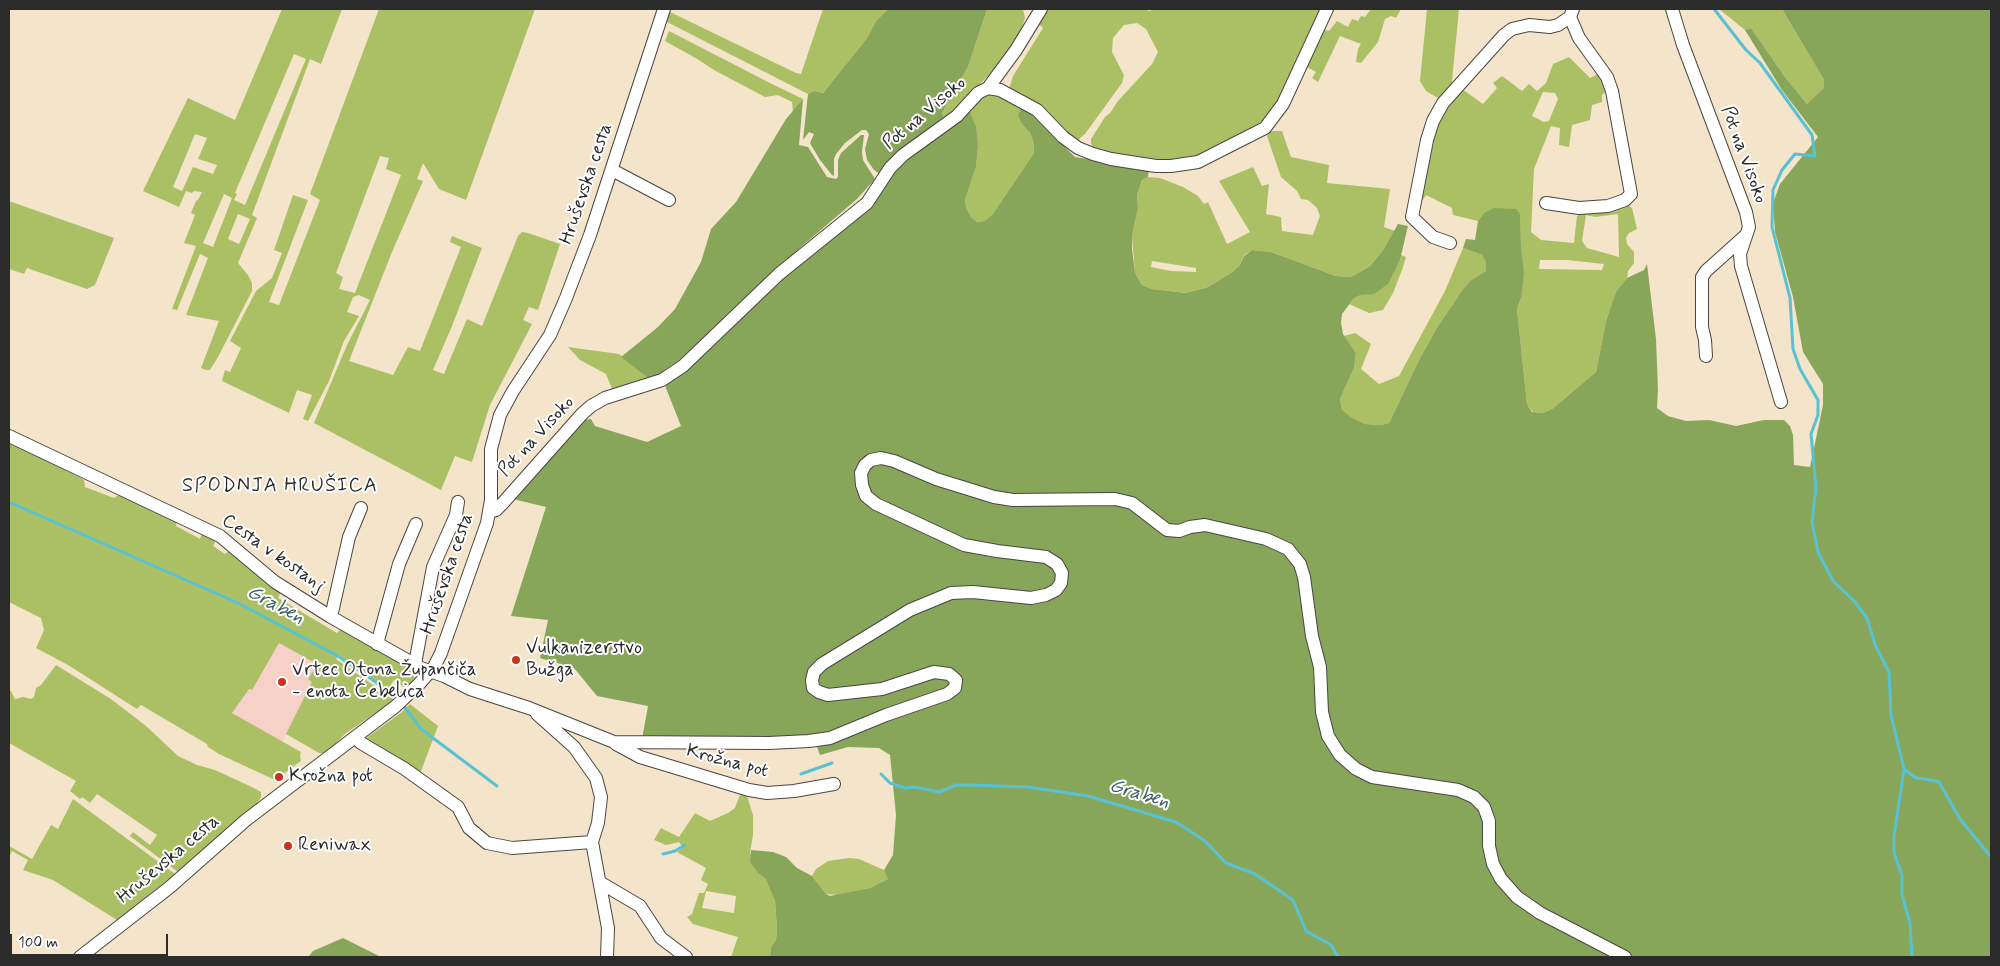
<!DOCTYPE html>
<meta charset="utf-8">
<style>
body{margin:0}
#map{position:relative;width:2000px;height:966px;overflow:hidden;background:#f4e4ca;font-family:Mynerve,sans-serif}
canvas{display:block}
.frame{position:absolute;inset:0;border:10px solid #2b2b2b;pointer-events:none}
.scale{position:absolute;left:10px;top:934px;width:158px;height:22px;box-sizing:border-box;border:2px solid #2b2b2b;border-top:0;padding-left:6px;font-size:15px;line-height:18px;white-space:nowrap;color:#2b2b2b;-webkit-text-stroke:4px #fff;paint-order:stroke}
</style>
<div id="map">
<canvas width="2000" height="966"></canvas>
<div class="frame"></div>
<div class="scale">100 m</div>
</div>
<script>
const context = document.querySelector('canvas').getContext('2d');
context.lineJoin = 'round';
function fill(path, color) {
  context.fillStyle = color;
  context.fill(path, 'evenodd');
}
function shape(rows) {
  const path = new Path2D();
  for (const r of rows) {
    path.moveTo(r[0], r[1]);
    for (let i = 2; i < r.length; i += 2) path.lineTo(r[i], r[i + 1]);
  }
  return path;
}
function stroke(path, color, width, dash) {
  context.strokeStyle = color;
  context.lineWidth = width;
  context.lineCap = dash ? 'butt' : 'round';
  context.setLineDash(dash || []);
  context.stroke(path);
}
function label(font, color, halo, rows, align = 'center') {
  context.font = font + ' Mynerve,sans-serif';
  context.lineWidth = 4;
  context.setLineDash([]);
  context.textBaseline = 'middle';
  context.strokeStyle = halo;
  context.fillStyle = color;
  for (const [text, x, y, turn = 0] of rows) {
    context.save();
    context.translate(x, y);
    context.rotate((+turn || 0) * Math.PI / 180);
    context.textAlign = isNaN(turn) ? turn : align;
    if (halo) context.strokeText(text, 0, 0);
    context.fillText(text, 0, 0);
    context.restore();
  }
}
fill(shape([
 [279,628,332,657,282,742,231,712]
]), '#f7d1c8');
fill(shape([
 [282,9,342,9,321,64,310,59,252,215,257,218,238,263,248,275,252,283,252,291,218,357,210,370,206,370,201,368,219,321,186,315,208,258,200,254,177,310,172,309,196,246,184,243,195,215,191,213,196,201,198,200,202,192,194,191,192,193,186,191,179,207,143,191,188,98,235,120],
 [294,54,306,59,245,205,234,200,237,194,235,193],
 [195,134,207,138,198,159,217,165,213,174,193,167,182,191,173,187],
 [224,194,232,198,213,247,203,243],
 [238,214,250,219,239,244,228,239],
 [379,9,535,9,466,200,439,189,423,163,417,179,423,181,392,252,349,361,393,375,408,347,420,351,461,247,450,242,452,236,482,248,452,326,433,370,444,374,467,319,482,326,518,236,522,232,528,233,560,244,538,310,529,307,523,320,532,324,490,405,472,462,455,456,441,490,314,423,347,345,370,300,359,295,353,297,347,312,359,316,344,341,329,381,308,421,303,419,312,395,297,390,289,413,222,381,225,370,230,372,241,348,230,341,256,291,272,278,282,253,274,250,293,195,308,200,269,302,279,305,320,200,310,194],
 [380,156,389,158,386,169,401,175,355,293,339,289,343,277,336,273],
 [823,9,888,9,876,21,867,38,823,93,814,91,808,94,667,22,670,12,796,73,801,74],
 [987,9,1023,9,1025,18,1020,34,1001,62,945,121,942,113,968,67],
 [1043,9,1146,9,1149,11,1155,9,1323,9,1283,94,1264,120,1203,157,1172,163,1096,151,1091,144,1091,139,1105,117,1110,113,1118,101,1152,64,1158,52,1146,29,1137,23,1124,25,1113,38,1112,52,1124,75,1122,83,1085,134,1078,140,1072,139,1009,89,1013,76,1043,28,1035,21],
 [1371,9,1401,9,1396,18,1391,16,1385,19,1378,42,1361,63,1356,62,1358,49,1361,44,1340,36,1318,82,1312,78,1316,72,1305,66,1322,29,1329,31,1337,21,1348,27,1352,19,1358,21,1361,16,1365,17],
 [1427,9,1459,9,1452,81,1456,86,1442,99,1436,97,1426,91,1420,81],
 [1719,9,1782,9,1824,80,1825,88,1807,104,1785,77,1751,28,1745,30],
 [669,31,772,84,803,99,793,112,792,102,778,95,765,97,714,70,699,60,665,41],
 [1569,57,1590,78,1600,73,1607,91,1602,95,1602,102,1592,105,1590,120,1572,125,1569,147,1559,145,1560,128,1551,126,1534,169,1531,232,1541,240,1574,243,1577,216,1581,213,1628,205,1632,208,1637,229,1629,233,1626,238,1627,244,1634,252,1634,263,1628,271,1627,278,1616,293,1606,321,1596,372,1552,409,1543,413,1533,412,1527,404,1517,309,1521,298,1520,214,1484,213,1478,221,1453,215,1452,208,1426,195,1423,200,1419,198,1437,118,1462,89,1483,104,1497,88,1493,83,1502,76,1522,91,1529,84,1537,91,1546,83,1553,64],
 [1543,92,1555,93,1558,99,1549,121,1544,122,1532,116],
 [1618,214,1619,257,1587,248,1582,241,1586,215,1595,217],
 [1540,260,1567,260,1604,264,1602,270,1539,269],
 [989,91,1023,106,1022,124,1030,133,1033,141,1034,153,992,215,984,221,977,222,971,217,966,207,965,200,976,167,978,147,969,110],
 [1271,131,1282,131,1291,157,1329,165,1327,183,1390,189,1384,227,1395,231,1384,249,1370,266,1351,277,1336,276,1271,252,1252,250,1244,255,1240,265,1231,273,1208,287,1186,293,1152,289,1142,285,1135,272,1132,237,1138,208,1137,195,1142,180,1148,177,1160,178,1183,187,1198,196,1204,204,1208,202,1227,244,1250,232,1219,181,1253,167,1262,186,1269,184,1266,214,1281,217,1282,231,1313,235,1320,216,1317,208,1308,200,1301,199,1297,191,1281,177,1267,136],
 [1152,261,1196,268,1196,272,1171,271,1151,267],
 [9,201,114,238,95,285,87,289,27,268,24,274,9,269],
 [1463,248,1482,255,1486,261,1487,271,1470,281,1463,289,1438,326,1420,358,1389,423,1380,425,1365,424,1351,417,1342,411,1340,399,1354,368,1356,353,1344,336,1355,333,1371,344,1361,369,1379,384,1399,376,1445,291],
 [1401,255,1406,257,1402,270,1393,293,1383,310,1369,313,1349,304,1354,298,1361,295,1374,293,1400,260],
 [568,347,619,354,651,380,613,391,606,374,580,360],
 [9,440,84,480,85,487,114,498,119,495,177,519,176,526,200,539,203,531,216,540,213,546,225,554,229,551,281,591,278,598,337,633,341,629,412,670,415,672,414,681,407,689,394,680,388,689,339,655,336,659,393,699,392,702,346,733,326,753,319,753,286,734,312,682,308,679,317,664,279,643,252,690,249,689,232,713,301,752,300,755,301,761,275,780,219,754,208,747,207,744,141,705,137,709,68,665,36,648,44,630,41,618,9,602],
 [56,665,111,699,146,726,178,756,197,765,215,770,254,788,261,792,261,797,257,804,178,872,130,836,133,832,150,845,157,835,97,794,90,803,82,797,80,799,70,791,76,781,9,743,9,691,11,691,15,699,23,697,31,699,34,697,36,688,41,685],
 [410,704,438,726,418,779,365,739,402,712],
 [741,792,746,794,748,799,753,815,753,835,750,853,759,874,766,879,772,890,775,901,777,930,776,940,771,947,770,957,731,957,738,937,693,924,687,917,692,914,699,893,704,893,708,884,701,880,706,868,677,852,683,848,679,842,666,845,654,840,661,828,679,837,695,813,710,821,728,813,735,808],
 [706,891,736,896,734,913,702,908],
 [73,799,175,874,117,920,53,880,23,870,28,860,12,851,9,857,9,846,32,859,51,825,58,829],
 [849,858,859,859,884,870,889,879,870,888,838,895,826,894,812,876,816,869,828,861]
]), '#abc065');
fill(shape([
 [888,9,987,9,968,67,942,113,945,121,880,174,874,170,867,160,865,149,869,134,866,130,862,130,845,143,836,154,834,159,834,176,832,175,820,160,810,143,814,134,809,132,803,140,808,94,814,91,823,93,867,38,876,21],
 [1782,9,1991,9,1991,957,770,957,771,947,776,940,777,930,775,901,766,879,759,874,750,862,751,850,773,852,786,857,797,868,812,876,826,894,830,896,870,888,888,879,884,870,893,855,896,815,890,755,879,748,848,747,820,755,817,747,832,742,820,739,642,739,648,706,597,696,574,668,540,658,548,620,511,616,546,507,513,499,582,420,591,419,595,426,647,442,681,426,664,383,913,155,969,110,976,127,978,147,976,167,965,200,966,207,971,217,977,222,984,221,992,215,1034,153,1033,141,1030,133,1022,124,1018,115,1023,106,1075,157,1149,169,1148,177,1142,180,1137,195,1138,208,1132,237,1132,249,1135,272,1138,278,1142,285,1152,289,1186,293,1208,287,1231,273,1240,265,1244,256,1252,250,1271,252,1336,276,1351,277,1370,266,1384,249,1398,224,1408,226,1400,260,1388,284,1374,294,1361,295,1354,298,1342,314,1341,323,1343,334,1356,353,1354,368,1340,399,1342,410,1351,417,1365,424,1380,425,1389,423,1420,358,1438,326,1463,289,1470,281,1486,271,1486,262,1482,255,1463,248,1466,239,1475,240,1478,221,1484,213,1494,208,1516,209,1520,214,1521,247,1524,274,1521,298,1517,309,1527,404,1532,412,1543,413,1552,409,1596,372,1606,321,1616,292,1627,278,1644,270,1647,264,1656,339,1658,390,1657,408,1668,416,1686,421,1709,420,1736,426,1764,420,1784,420,1790,426,1793,435,1794,465,1810,467,1823,405,1823,384,1803,352,1793,297,1775,232,1773,203,1780,184,1818,137,1782,90,1745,30,1751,28,1785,77,1807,104,1824,88,1824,80],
 [803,99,799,145,808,147,827,177,836,179,838,177,838,160,841,153,861,135,864,135,862,152,863,160,875,179,857,199,802,246,721,323,678,361,666,369,667,375,651,380,621,357,658,327,675,309,701,262,711,229,736,202,786,119],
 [343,938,381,957,308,957,313,951]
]), '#88a65a');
stroke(shape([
 [1714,9,1746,50,1760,63,1812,135,1815,156,1795,154,1782,170,1773,190,1772,227,1790,298,1793,349,1800,369,1818,400,1818,415,1811,434,1816,487,1812,522,1818,552,1833,581,1855,602,1867,618,1876,647,1889,672,1891,715,1904,769,1916,778,1926,779,1939,782,1960,819,1991,857],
 [9,502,238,603,338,656,373,680,399,700],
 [403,705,421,729,497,786],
 [1904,769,1894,836,1894,853,1902,875,1902,895,1910,923,1912,957],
 [801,774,832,763],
 [881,774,890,783,905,788,915,787,939,792,956,785,971,785,1028,787,1088,796,1176,822,1205,841,1226,863,1255,874,1293,900,1306,931,1331,945,1338,957],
 [663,854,675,851,685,845]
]), '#58c2d2', 3);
const minor = shape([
 [1672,9,1683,45,1746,212,1749,227,1740,254,1741,266,1781,402],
 [988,88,1016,50,1041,9],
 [612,170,669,200],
 [1546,203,1579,208,1608,206,1625,200,1631,194,1612,91,1607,77,1579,38,1570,17],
 [1450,243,1433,237,1412,217,1427,140,1433,121,1443,103,1504,35,1512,29,1529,25,1550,27,1558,25,1570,17,1573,9],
 [1706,356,1705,340,1702,327,1702,277,1706,271,1745,236],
 [9,436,220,536,275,582,331,617,421,668,444,676,470,689,529,708,614,742,769,743,809,741,830,738,886,715,947,694,955,688,956,680,949,674,934,672,882,689,828,695,819,692,813,688,812,680,814,672,822,664,910,610,951,593,973,592,1031,598,1046,595,1056,590,1061,583,1062,573,1057,564,1046,557,997,551,964,545,876,504,866,496,862,485,861,473,865,465,871,460,881,458,894,461,936,479,994,497,1013,500,1115,499,1132,503,1167,530,1179,531,1190,527,1205,525,1266,539,1288,549,1300,564,1304,577,1312,636,1320,667,1322,712,1328,736,1340,755,1356,769,1372,777,1458,790,1474,797,1484,807,1489,821,1489,846,1493,864,1501,879,1517,897,1540,913,1625,957],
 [489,512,496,510,502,504,582,414,591,406,605,398,662,380,683,366,779,274,867,203,890,168,903,155,957,116,978,93,988,88,1000,90,1037,110,1063,137,1078,148,1093,154,1111,159,1156,166,1171,166,1198,162,1265,128,1283,104,1327,9],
 [331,617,349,537,361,508],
 [377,644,399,564,416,524],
 [415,664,433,567,456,515,458,502],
 [355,737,361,743,405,769,458,807,469,828,487,843,512,848,592,842,598,823,601,797,596,778,574,747,537,714],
 [616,744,640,757,749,790,767,793,794,791,834,784],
 [592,842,608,928,607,957],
 [601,883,640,906,661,938,686,957],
 [80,957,170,887,246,820,396,706,419,684,434,667,441,653,487,523,491,500,491,449,500,415,513,391,550,335,566,298,590,235,664,9]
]);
stroke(minor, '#494743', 14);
stroke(minor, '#fff', 12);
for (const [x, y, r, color] of [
 [516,660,5,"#c8321e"],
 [282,682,5,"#c8321e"],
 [279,777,5,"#c8321e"],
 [288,846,5,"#c8321e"]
]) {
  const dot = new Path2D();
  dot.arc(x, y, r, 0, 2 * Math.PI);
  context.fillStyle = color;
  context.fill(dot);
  stroke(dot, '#fff', 2);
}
label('19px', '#2b2b2b', '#fff', [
 ["Pot na Visoko",925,114,-40],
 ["Pot na Visoko",1743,155,70],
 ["Hruševska cesta",587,184,-71],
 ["Pot na Visoko",537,437,-47],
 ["Cesta v kostanj",273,554,35],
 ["Hruševska cesta",448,574,-71],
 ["Krožna pot",727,762,15],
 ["Hruševska cesta",169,860,-40]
]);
label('19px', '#2b2b2b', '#fff', [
 ["Vulkanizerstvo",526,649],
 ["Bužga",526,671],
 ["Vrtec Otona Župančiča",292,671],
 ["- enota Čebelica",292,693],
 ["Krožna pot",289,777],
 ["Reniwax",298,846]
], 'left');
context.letterSpacing = '1px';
label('20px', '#2b2b2b', '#fff', [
 ["SPODNJA HRUŠICA",280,487]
]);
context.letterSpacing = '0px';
label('italic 20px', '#3b6065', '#fff', [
 ["Graben",275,606,28],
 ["Graben",1139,795,17]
]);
</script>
